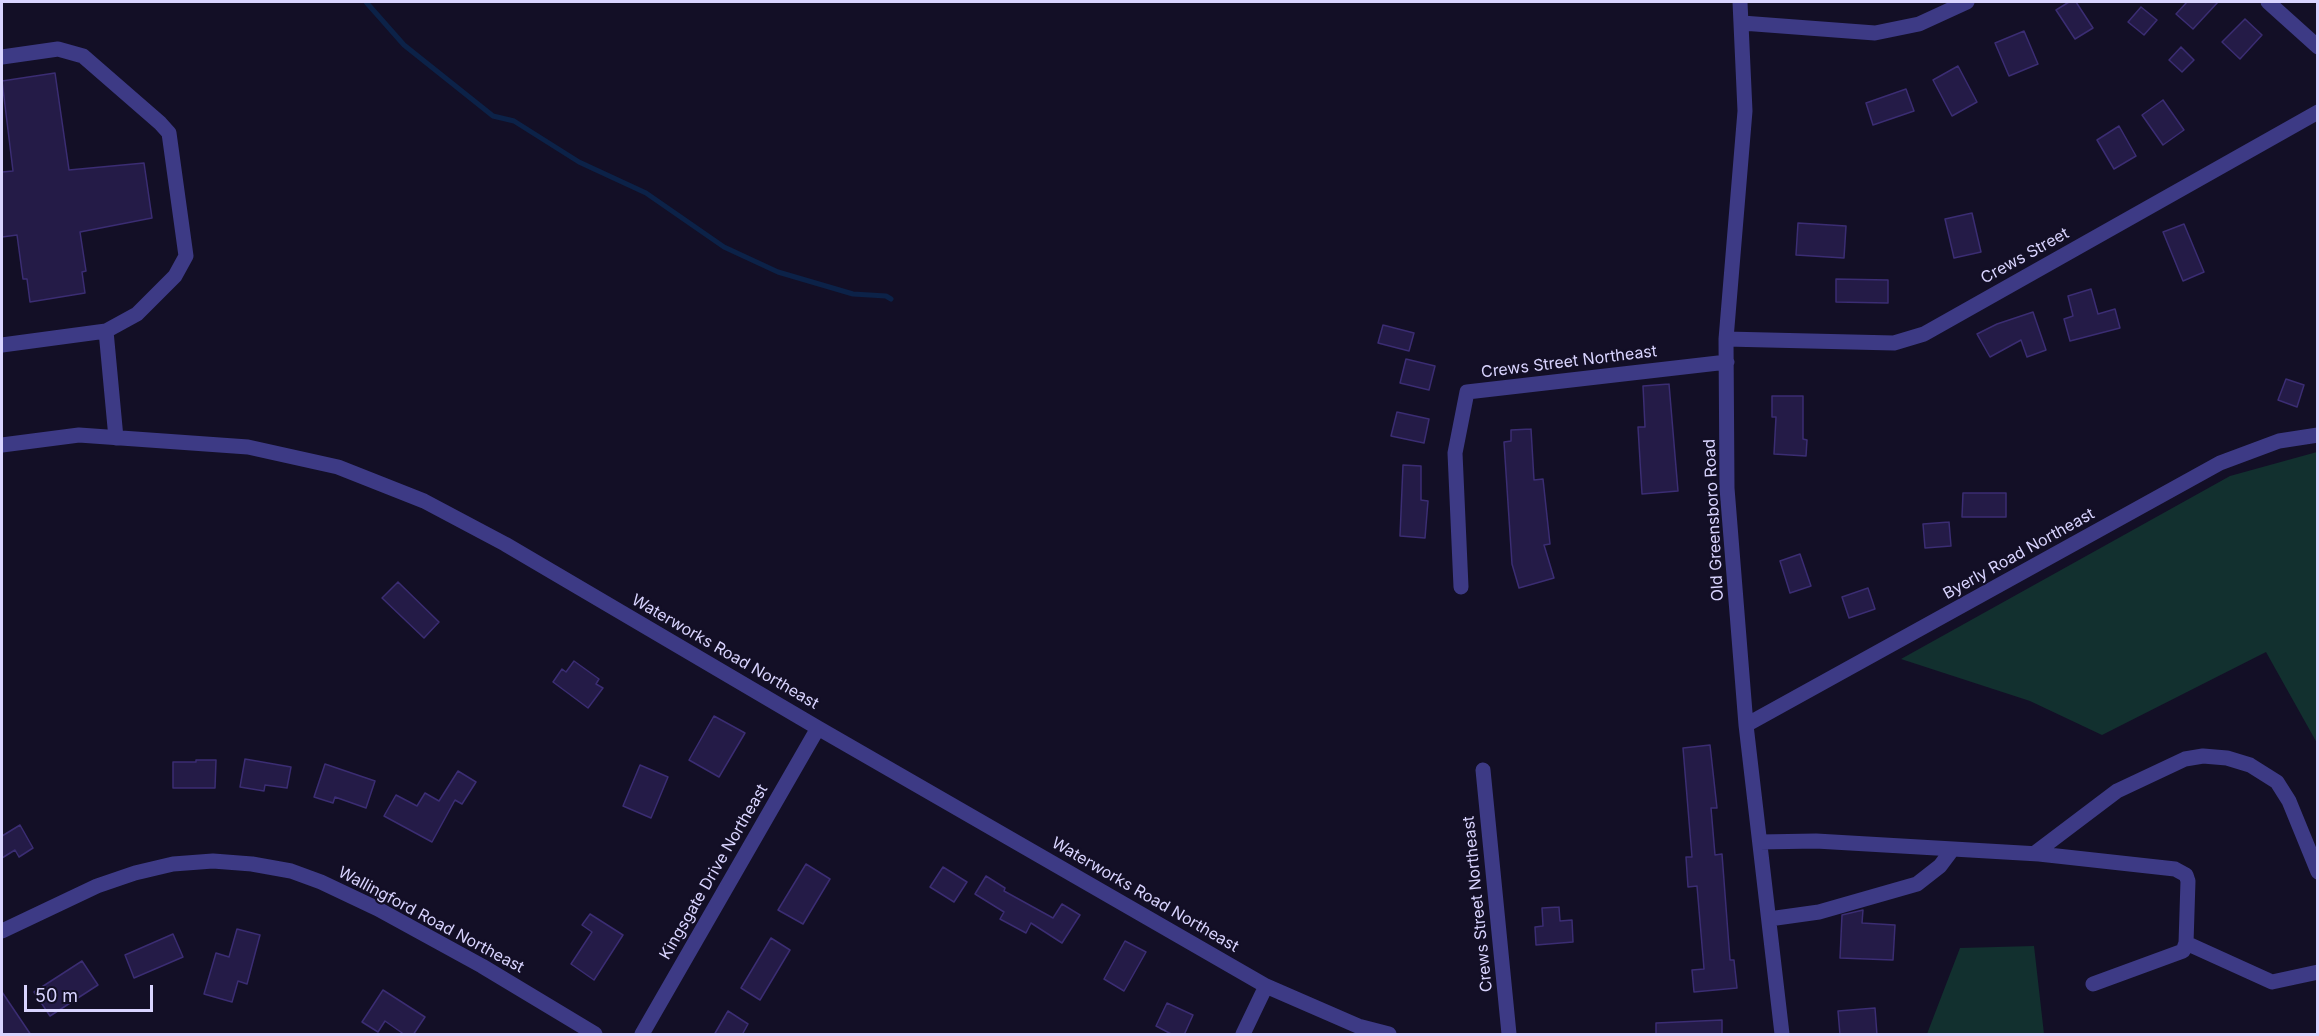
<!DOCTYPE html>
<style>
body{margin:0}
#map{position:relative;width:2319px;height:1036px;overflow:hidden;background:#130f26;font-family:Inter,sans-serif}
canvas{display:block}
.frame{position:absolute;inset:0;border:3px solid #d9d4ff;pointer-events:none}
.scale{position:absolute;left:24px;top:985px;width:129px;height:27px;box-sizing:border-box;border:3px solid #d9d4ff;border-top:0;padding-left:8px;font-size:18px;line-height:21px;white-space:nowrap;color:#d9d4ff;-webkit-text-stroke:4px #130f26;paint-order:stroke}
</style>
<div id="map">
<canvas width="2319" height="1036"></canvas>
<div class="frame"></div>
<div class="scale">50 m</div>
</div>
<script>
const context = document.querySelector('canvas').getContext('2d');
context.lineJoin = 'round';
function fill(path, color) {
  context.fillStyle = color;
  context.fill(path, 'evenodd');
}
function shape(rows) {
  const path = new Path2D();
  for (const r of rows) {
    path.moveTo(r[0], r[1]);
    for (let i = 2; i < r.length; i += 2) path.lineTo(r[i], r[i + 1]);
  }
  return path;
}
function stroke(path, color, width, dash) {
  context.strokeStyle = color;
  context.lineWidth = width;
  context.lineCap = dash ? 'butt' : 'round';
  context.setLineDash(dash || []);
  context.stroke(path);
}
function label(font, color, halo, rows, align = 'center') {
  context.font = font + ' Inter,sans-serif';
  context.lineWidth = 4.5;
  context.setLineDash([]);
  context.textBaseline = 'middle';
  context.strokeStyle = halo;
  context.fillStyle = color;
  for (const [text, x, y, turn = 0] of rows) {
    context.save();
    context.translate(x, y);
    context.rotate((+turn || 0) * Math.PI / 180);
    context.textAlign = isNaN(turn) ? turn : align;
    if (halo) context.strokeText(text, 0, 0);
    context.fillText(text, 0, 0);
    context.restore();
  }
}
fill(shape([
 [2317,452,2317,743,2266,652,2102,735,2030,701,1901,659,2230,476],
 [2034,946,2044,1034,1927,1034,1960,948]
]), '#12302f');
stroke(shape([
 [366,2,404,45,493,116,514,121,579,162,646,193,724,247,778,272,853,294,886,296,891,299]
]), '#0c2248', 5);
const building = shape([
 [2069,2,2076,2,2093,28,2075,39,2056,10,2069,2],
 [2187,2,2218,2,2193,29,2176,14,2187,2],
 [2141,7,2157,20,2144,35,2128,22,2141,7],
 [2245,19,2262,35,2240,59,2222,42,2245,19],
 [2024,31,2038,64,2009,76,1995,43,2024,31],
 [2181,47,2194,60,2182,72,2169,60,2181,47],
 [1958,66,1977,102,1952,116,1933,80,1958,66],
 [55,73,69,170,144,163,152,218,80,232,86,271,82,272,85,293,30,302,27,279,23,279,17,235,2,237,2,172,13,171,2,81,55,73],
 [1906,89,1914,111,1873,125,1866,103,1906,89],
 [2163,100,2184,130,2163,145,2142,115,2163,100],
 [2119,126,2136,156,2114,169,2097,140,2119,126],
 [1972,213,1981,252,1954,258,1945,219,1972,213],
 [1798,223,1846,226,1844,258,1796,255,1798,223],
 [2184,224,2204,272,2183,281,2163,232,2184,224],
 [1836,279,1888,280,1888,303,1836,302,1836,279],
 [2091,289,2098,314,2115,309,2120,328,2070,341,2064,319,2073,316,2068,296,2091,289],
 [2033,312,2046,350,2027,357,2021,340,1990,357,1977,334,1997,324,2033,312],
 [1383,325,1414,333,1409,351,1378,343,1383,325],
 [1406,359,1435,366,1429,390,1400,383,1406,359],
 [2286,379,2304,385,2297,407,2278,400,2286,379],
 [1669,384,1678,491,1642,494,1638,427,1645,427,1643,386,1669,384],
 [1772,396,1803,396,1803,439,1807,440,1806,456,1774,454,1776,417,1772,417,1772,396],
 [1397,412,1429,419,1424,443,1391,436,1397,412],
 [1531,429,1534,480,1543,479,1550,544,1544,545,1554,578,1519,588,1512,564,1504,442,1511,441,1511,430,1531,429],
 [1403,465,1421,466,1421,500,1428,501,1425,538,1400,536,1403,465],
 [1963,493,2006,493,2006,517,1962,517,1963,493],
 [1949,522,1951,546,1925,548,1923,524,1949,522],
 [1800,554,1811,586,1790,593,1780,561,1800,554],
 [398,582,439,622,424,638,382,598,398,582],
 [1868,588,1875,609,1849,618,1842,597,1868,588],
 [574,661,599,679,596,684,603,688,588,708,553,682,562,669,566,672,574,661],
 [714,716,745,733,719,777,689,760,714,716],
 [1710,745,1717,808,1711,808,1715,855,1722,854,1730,960,1734,960,1737,988,1694,992,1692,970,1704,969,1697,886,1688,887,1686,857,1692,857,1683,748,1710,745],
 [245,759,291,767,287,788,265,785,264,791,240,787,245,759],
 [196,760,216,760,215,788,173,788,173,762,196,762,196,760],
 [325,764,375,781,366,808,335,797,333,803,314,797,325,764],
 [640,765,668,777,651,818,623,806,640,765],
 [458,771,476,782,462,804,455,800,432,842,384,816,396,795,417,806,425,793,439,801,458,771],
 [20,825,33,848,19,857,15,850,2,858,2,836,20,825],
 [806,864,830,879,803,924,778,910,806,864],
 [943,867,967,882,954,902,930,887,943,867],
 [986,876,1005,888,1004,891,1053,918,1062,904,1080,915,1062,943,1031,923,1026,933,1000,919,1004,912,975,894,986,876],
 [1559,907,1560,921,1572,920,1573,942,1536,945,1535,927,1543,926,1542,908,1559,907],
 [1863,910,1862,923,1895,925,1893,960,1840,958,1842,915,1863,910],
 [590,914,623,935,594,980,571,964,592,932,582,925,590,914],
 [237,929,260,935,247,984,238,981,232,1002,204,994,216,953,229,957,237,929],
 [173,934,183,957,134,978,125,955,173,934],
 [771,938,790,950,760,1000,741,988,771,938],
 [1125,941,1146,952,1124,991,1104,979,1125,941],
 [82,961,98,985,50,1016,34,992,82,961],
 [383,990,425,1017,413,1035,405,1035,385,1021,378,1032,362,1022,383,990],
 [2,992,31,1035,2,1035,2,992],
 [1167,1003,1193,1015,1184,1035,1173,1035,1156,1026,1167,1003],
 [1875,1008,1877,1035,1840,1035,1838,1011,1875,1008],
 [728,1011,748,1024,742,1035,714,1035,728,1011],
 [1722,1020,1722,1035,1656,1035,1656,1023,1722,1020]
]);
fill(building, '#241b47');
stroke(building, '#3b2d73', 1.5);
stroke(shape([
 [1740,2,1745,111,1726,339,1727,488,1746,725,1782,1034],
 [2268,2,2318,47],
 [1742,23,1875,33,1919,24,1967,2],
 [2,57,58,49,83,56,160,123,169,133,186,256,175,276,137,314,106,331,2,345],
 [106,331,116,438],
 [1726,339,1894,343,1924,334,2318,112],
 [2,445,79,435,248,447,338,467,424,501,505,544,818,728,1266,986,1358,1026,1389,1034],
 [1461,587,1455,453,1467,392,1727,362],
 [1746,725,2220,463,2279,441,2318,435],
 [1483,770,1509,1034],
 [1760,842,1816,841,2039,854,2175,869,2186,875,2188,881,2186,943,2183,951,2093,984],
 [2035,853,2117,791,2185,759,2203,756,2227,758,2250,765,2277,782,2289,801,2318,872],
 [1769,919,1819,912,1917,884,1940,866,1952,850],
 [2,931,97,886,135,873,173,864,213,861,252,864,291,871,321,882,378,909,482,966,595,1034],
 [2186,943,2272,982,2318,972],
 [642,1034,818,728],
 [1243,1034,1266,986]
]), '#3d3a85', 15);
label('16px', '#d9d4ff', '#130f26', [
 ["Crews Street",2025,256,-29],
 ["Crews Street Northeast",1569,362,-7],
 ["Old Greensboro Road",1714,520,-93],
 ["Byerly Road Northeast",2019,554,-29],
 ["Waterworks Road Northeast",725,652,30],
 ["Kingsgate Drive Northeast",714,872,-60],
 ["Waterworks Road Northeast",1145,895,30],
 ["Crews Street Northeast",1478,904,-96],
 ["Wallingford Road Northeast",431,920,28]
]);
</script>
